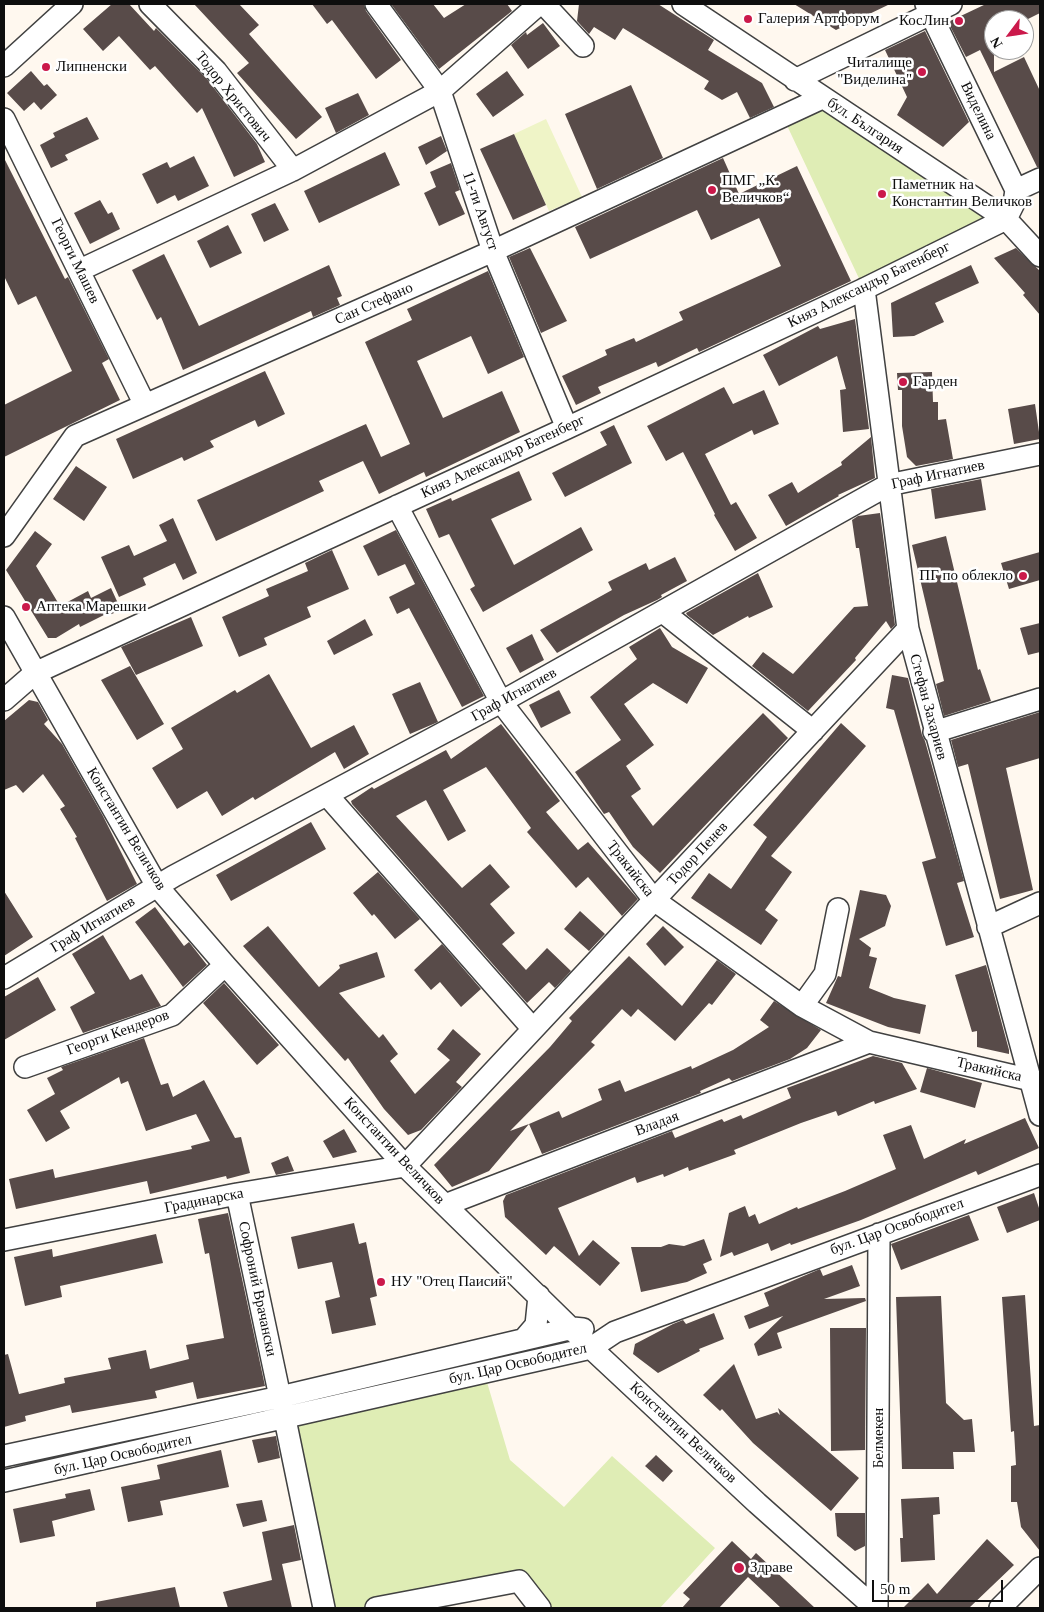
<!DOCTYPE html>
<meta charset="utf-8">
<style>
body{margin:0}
#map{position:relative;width:1044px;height:1612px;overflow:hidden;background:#fff8ef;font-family:Georgia,serif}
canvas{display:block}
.frame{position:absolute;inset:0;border:5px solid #0e0e0e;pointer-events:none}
.north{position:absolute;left:984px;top:10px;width:50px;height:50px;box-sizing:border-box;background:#fff;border:1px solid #9f9f9f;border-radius:50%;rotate:239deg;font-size:14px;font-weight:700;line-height:20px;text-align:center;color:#0e0e0e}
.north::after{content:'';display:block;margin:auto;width:18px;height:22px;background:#cb194b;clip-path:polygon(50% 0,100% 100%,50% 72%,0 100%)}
.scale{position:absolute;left:872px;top:1580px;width:131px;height:22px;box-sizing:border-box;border:2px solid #0e0e0e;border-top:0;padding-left:6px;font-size:15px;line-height:18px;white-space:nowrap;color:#0e0e0e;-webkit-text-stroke:4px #fff;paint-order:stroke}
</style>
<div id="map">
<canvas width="1044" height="1612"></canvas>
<div class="frame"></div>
<div class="north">N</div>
<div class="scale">50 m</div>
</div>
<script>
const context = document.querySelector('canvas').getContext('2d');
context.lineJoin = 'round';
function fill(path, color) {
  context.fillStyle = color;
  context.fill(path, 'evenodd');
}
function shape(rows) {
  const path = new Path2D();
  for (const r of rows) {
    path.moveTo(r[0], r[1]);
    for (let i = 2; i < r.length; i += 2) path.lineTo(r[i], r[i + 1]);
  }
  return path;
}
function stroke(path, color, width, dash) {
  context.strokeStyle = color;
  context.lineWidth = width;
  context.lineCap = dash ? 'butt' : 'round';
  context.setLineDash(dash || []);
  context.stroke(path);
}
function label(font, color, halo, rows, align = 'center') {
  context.font = font + ' Georgia,serif';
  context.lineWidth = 5;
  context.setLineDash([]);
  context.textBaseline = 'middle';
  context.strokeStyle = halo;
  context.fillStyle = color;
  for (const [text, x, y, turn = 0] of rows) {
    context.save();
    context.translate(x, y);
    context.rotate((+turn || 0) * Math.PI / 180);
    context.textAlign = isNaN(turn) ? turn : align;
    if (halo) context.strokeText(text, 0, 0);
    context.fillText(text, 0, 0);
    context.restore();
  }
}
fill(shape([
 [822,98,1006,219,864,289,783,117],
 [484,1372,510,1460,564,1507,612,1456,715,1548,660,1608,540,1608,519,1581,377,1608,324,1608,285,1419]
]), '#dfedb5');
fill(shape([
 [546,119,582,197,549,211,514,134]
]), '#eff4c7');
fill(shape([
 [112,4,129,4,154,31,156,28,207,79,257,144,265,162,234,177,202,108,197,113,155,66,150,70,119,36,103,51,83,29],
 [194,4,239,4,259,25,249,34,322,117,296,139,237,73,249,63],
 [312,4,364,4,366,11,401,60,376,79,332,20,327,24],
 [391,4,433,4,444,18,466,4,507,4,512,11,439,69],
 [579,4,658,4,714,40,708,50,762,83,774,107,750,118,737,92,722,100,704,89,709,81,623,28,615,40,594,27,589,34,577,21],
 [794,4,890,4,836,30],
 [986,4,1040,4,1040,13,1026,20,994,20,994,72,1024,57,1040,91,1040,167,1037,167,980,50,966,57,948,22],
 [543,23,560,46,528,69,511,45,526,32,527,35],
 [925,31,969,122,943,147,897,115,907,97,885,50],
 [31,71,44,86,47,84,57,95,41,110,34,102,24,111,7,93],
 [507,71,524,95,493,117,476,94],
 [631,85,663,158,597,189,565,114],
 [358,93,369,115,336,133,325,108],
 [87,117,99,139,65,155,68,160,51,168,40,145,55,137,53,133],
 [514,134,546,205,513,220,480,149],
 [441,136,447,151,426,165,418,147],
 [385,152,400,185,319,223,304,191],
 [194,156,209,186,178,201,175,195,157,204,142,174,167,162,170,168],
 [4,158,65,279,68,277,109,359,102,363,120,400,4,457,4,405,72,371,36,296,18,305,4,276],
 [723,158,739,194,797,166,851,281,699,352,697,348,658,367,656,362,598,387,601,393,576,405,562,376,607,355,605,350,634,338,636,342,683,320,679,312,781,266,759,218,711,240,697,210,590,259,575,227],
 [451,163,460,190,455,192,465,214,439,226,424,193,436,187,430,172],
 [100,200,108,214,112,212,120,229,90,244,74,213],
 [275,203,289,230,264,242,251,214],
 [228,225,242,253,210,268,197,241],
 [530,248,567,321,541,333,509,257],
 [1016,248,1040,271,1040,315,1023,295,1025,293,994,258],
 [164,254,199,326,329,265,342,296,337,298,340,305,313,317,311,311,183,370,161,317,157,320,132,270],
 [971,265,979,283,935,303,944,322,914,336,893,337,891,303],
 [488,271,524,357,488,374,471,336,417,361,443,418,502,391,520,432,426,477,424,472,379,494,363,461,319,481,324,491,216,541,197,500,366,424,381,457,410,444,365,342,412,320,407,309],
 [855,319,869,429,843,432,840,390,846,389,837,356,779,386,763,355,818,326,820,329],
 [265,371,285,414,258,427,255,420,210,441,214,447,184,461,182,457,133,479,116,439],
 [932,372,933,402,938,402,938,420,946,419,953,459,916,466,907,457,902,426,902,390,898,390,897,373],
 [724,387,733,404,764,390,779,424,754,435,752,430,705,454,731,505,736,502,757,538,735,551,714,515,715,514,683,452,666,461,647,426],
 [1035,404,1040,439,1014,444,1008,409],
 [614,425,632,463,565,497,552,473,607,445,600,432],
 [871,437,875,478,838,495,839,496,786,526,768,495,792,482,798,493,842,465,841,462],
 [76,466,107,487,84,521,53,499],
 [519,471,532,500,491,519,514,565,581,527,593,550,483,612,470,589,475,586,449,534,439,538,426,509,451,498,452,501],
 [981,479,986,510,935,519,931,489],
 [880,513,895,625,891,629,886,621,855,658,856,660,808,711,752,666,763,652,793,674,854,607,868,606,859,548,856,548,852,520,858,516],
 [173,518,197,573,183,580,175,563,143,578,146,585,119,597,101,557,129,545,134,556,167,541,159,525],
 [396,530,484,696,462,707,409,608,397,614,389,597,415,584,405,564,378,576,363,546],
 [35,531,52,544,36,566,60,606,88,591,91,598,111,588,121,610,107,616,106,614,80,627,79,624,56,638,48,638,6,570],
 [946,536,978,670,980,669,991,701,944,716,936,684,944,681,912,545],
 [332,550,349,589,307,607,311,617,264,638,267,645,239,657,222,617,269,596,266,589,308,571,305,563],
 [1040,552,1040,580,1009,589,1001,563],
 [675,557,687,581,661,595,662,597,657,600,624,615,557,653,540,630,612,590,608,582,646,563,649,570],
 [758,573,773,607,749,618,748,616,713,635,687,615,686,613],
 [191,617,203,646,136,675,121,647],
 [365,619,373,635,334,655,327,641],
 [1040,623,1040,652,1028,655,1020,628],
 [660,628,672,647,708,668,687,704,653,683,624,704,654,745,626,766,641,789,631,796,653,826,763,713,788,738,660,873,633,847,609,812,604,814,575,772,621,740,590,697,637,659,629,647],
 [532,634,544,660,520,673,506,648],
 [130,666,164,724,137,740,101,680],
 [269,674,311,748,354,725,369,754,344,769,335,752,255,800,253,797,222,816,207,791,177,809,152,768,183,749,171,728,235,690,237,693],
 [892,675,908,678,922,735,925,741,964,881,957,883,974,937,946,946,922,862,936,858,894,710,886,708],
 [420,682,438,722,410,734,392,694],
 [559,690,571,713,541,728,529,705],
 [29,700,38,702,48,720,44,724,62,744,103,816,137,884,107,901,75,838,77,837,60,809,65,806,43,774,23,793,16,785,4,790,4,721],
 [1040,712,1040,758,1006,768,1033,890,1000,899,968,764,958,767,951,740],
 [841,723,866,746,771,856,792,872,765,910,778,920,761,945,691,898,709,873,731,889,767,837,753,825],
 [501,724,560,801,546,812,578,850,588,842,638,899,622,916,588,877,576,888,527,832,531,828,486,767,443,790,466,831,448,841,426,800,396,816,462,888,490,864,510,887,490,904,515,933,502,944,526,970,547,948,571,971,555,988,549,982,527,1003,352,804,351,801,372,787,374,789,446,750,451,759],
 [311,822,326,849,231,901,216,875],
 [378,872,420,919,395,939,374,914,372,916,353,893],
 [860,890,886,895,891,906,885,926,859,939,871,948,869,956,877,958,869,988,894,998,926,1005,920,1034,888,1027,826,1003,838,976,841,977],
 [4,891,33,937,4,956],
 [155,907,184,946,189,942,207,965,183,987,135,922],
 [580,911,605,934,589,951,564,929],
 [268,926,319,987,340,968,339,965,377,952,385,977,339,993,379,1038,383,1034,398,1054,390,1061,415,1094,450,1060,437,1049,453,1029,481,1054,456,1082,462,1087,421,1130,408,1135,384,1109,348,1058,345,1061,243,946],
 [663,926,684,947,665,966,646,944],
 [103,935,130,980,142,974,161,1006,83,1033,70,1007,95,993,72,954],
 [442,944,481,989,461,1007,440,982,431,990,414,970],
 [629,956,682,1006,717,960,736,974,712,1005,709,1003,675,1041,638,1009,631,1017,622,1009,591,1042,595,1045,510,1131,529,1124,489,1171,452,1187,434,1165,550,1047,572,1021,569,1018],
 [986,965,1009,1050,1009,1054,977,1047,977,1031,972,1032,955,975],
 [38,977,56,1010,4,1040,4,997],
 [224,983,279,1045,257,1065,203,1003],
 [774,1001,821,1030,807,1048,790,1059,732,1081,729,1078,700,1091,701,1093,542,1154,529,1124,559,1111,562,1118,602,1100,598,1089,620,1080,625,1092,691,1066,692,1069,733,1050,769,1027,760,1020],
 [144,1038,161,1085,168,1083,173,1097,204,1080,235,1138,241,1137,250,1173,227,1179,226,1176,150,1194,147,1181,16,1209,9,1179,53,1169,55,1178,192,1149,191,1146,210,1141,196,1114,146,1131,128,1081,121,1084,119,1077,60,1111,70,1128,46,1142,27,1110,55,1094,47,1078,63,1070,61,1067],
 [873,1056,902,1063,917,1089,875,1104,874,1101,838,1116,836,1111,801,1123,734,1150,736,1154,689,1171,688,1167,664,1177,663,1174,637,1183,635,1177,558,1208,579,1256,593,1240,620,1263,600,1286,554,1246,546,1255,505,1217,503,1201,506,1195,672,1131,675,1138,722,1119,724,1122,741,1115,743,1119,791,1098,787,1088],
 [927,1068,982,1083,975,1108,920,1092],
 [1025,1118,1039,1148,978,1175,976,1171,861,1220,791,1245,790,1243,771,1251,768,1243,734,1256,732,1252,720,1257,729,1213,745,1206,749,1217,755,1214,759,1224,797,1207,798,1209,845,1191,896,1169,883,1135,911,1125,924,1159,966,1139,964,1144],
 [344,1129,357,1152,333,1158,323,1141],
 [288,1156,294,1171,276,1175,271,1163],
 [1034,1193,1040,1211,1040,1220,1007,1233,997,1207],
 [228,1213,265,1386,197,1399,193,1382,155,1391,157,1398,72,1413,70,1405,25,1416,26,1421,4,1427,4,1355,8,1354,19,1394,65,1383,64,1378,111,1369,108,1358,146,1350,150,1369,189,1359,186,1345,224,1338,209,1253,205,1254,198,1219],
 [969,1215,979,1240,901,1270,891,1244],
 [354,1223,359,1244,366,1242,377,1296,370,1298,376,1325,332,1334,325,1301,340,1297,332,1262,298,1269,291,1237],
 [156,1234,163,1263,60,1286,62,1297,25,1306,14,1257,52,1249,53,1257],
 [704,1239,712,1260,703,1264,707,1273,687,1282,641,1292,631,1247,661,1247,669,1244,684,1246],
 [852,1265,860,1286,824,1299,865,1298,866,1301,777,1333,782,1348,758,1356,754,1344,783,1316,749,1329,744,1316,769,1306,764,1293,820,1269,823,1276],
 [1025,1295,1034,1426,1040,1425,1040,1551,1021,1527,1017,1502,1011,1502,1011,1466,1016,1465,1014,1431,1011,1432,1002,1297],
 [941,1296,946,1403,964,1420,972,1419,975,1452,953,1452,954,1469,902,1469,896,1297],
 [714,1313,724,1339,699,1349,700,1351,658,1373,633,1354,635,1344,673,1324,683,1320,686,1324],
 [830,1328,866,1328,865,1450,831,1451],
 [734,1364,756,1419,777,1412,780,1415,778,1408,859,1478,831,1511,753,1443,722,1409,720,1411,703,1395],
 [276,1436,280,1458,258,1463,252,1440],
 [221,1450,229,1487,160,1501,163,1515,128,1522,121,1487,160,1479,157,1465],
 [656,1455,673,1471,663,1482,645,1466],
 [90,1489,95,1510,52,1521,55,1536,20,1543,13,1509,66,1498,65,1494],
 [939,1497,940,1514,933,1515,935,1560,901,1562,900,1538,903,1538,901,1499],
 [262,1500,267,1521,243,1527,236,1504],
 [835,1513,865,1513,865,1546,855,1551,837,1536],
 [294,1525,301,1560,282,1564,292,1608,228,1608,223,1592,272,1580,262,1532],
 [987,1539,1014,1565,969,1608,903,1608,928,1583,937,1594],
 [732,1541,751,1559,756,1553,815,1608,781,1608,748,1577,719,1608,682,1608,690,1599,683,1593],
 [175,1587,180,1608,96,1608,96,1602]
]), '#584b49');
const minor = shape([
 [150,4,216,71,293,170],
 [376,4,440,91,493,251,567,428],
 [544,4,583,46],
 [683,4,1006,219,1040,256],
 [4,66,72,4],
 [795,80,951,4],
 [4,119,145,405],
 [1016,190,1040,179],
 [80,270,293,170,440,91,539,4],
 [864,289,908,629,1040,1115],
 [397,506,501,702,654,900,802,1006,869,1042,1031,1080],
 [4,536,75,436,493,251,822,98],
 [663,612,813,731],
 [4,617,157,886,225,965,405,1166,591,1348,757,1503,875,1608],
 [4,700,35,673,567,428,864,289,1006,219,1014,203,1016,190,926,4],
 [934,732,1040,699],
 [327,795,533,1029],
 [988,927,1040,903],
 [4,978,174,876,501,702,888,485,1040,454],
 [802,1006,825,974,838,909],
 [25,1067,172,1015,225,965],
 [237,1194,280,1397],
 [445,1205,869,1042],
 [4,1240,237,1194,405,1166,908,629],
 [524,1339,536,1325,539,1296],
 [285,1419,324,1608],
 [4,1456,280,1397,573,1328,583,1329],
 [4,1481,591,1348,615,1332,1040,1175],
 [376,1608,519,1581,540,1608],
 [877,1608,879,1234],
 [1000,1608,1040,1568]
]);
stroke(minor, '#414141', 24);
stroke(minor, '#fff', 21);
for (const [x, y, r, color] of [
 [748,19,5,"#cb194b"],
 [959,21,5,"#cb194b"],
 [46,67,5,"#cb194b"],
 [922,72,5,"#cb194b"],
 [712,190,5,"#cb194b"],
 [882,194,5,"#cb194b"],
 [903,382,5,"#cb194b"],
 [1023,576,5,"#cb194b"],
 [26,607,5,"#cb194b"],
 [381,1282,5,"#cb194b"],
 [739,1568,6,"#cb194b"]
]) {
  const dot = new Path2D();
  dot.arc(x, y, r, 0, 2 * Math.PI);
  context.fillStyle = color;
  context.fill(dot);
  stroke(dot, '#fff', 2);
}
label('15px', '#0e0e0e', '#fff', [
 ["Галерия Артфорум",758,19],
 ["КосЛин",949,21,"right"],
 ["Читалище",912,63,"right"],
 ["\"Виделина\"",912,80,"right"],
 ["Липненски",56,67],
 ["ПМГ „К.",722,181],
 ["Величков“",722,198],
 ["Паметник на",892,185],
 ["Константин Величков",892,202],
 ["Гарден",913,382],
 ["ПГ по облекло",1013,576,"right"],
 ["Аптека Марешки",36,607],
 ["НУ \"Отец Паисий\"",391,1282],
 ["Здраве",750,1568]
], 'left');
label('15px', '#0e0e0e', '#fff', [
 ["Тодор Христович",233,97,51],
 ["Виделина",978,111,64],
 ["бул. България",865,126,34],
 ["11-ти Август",480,211,71],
 ["Георги Машев",75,261,64],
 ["Княз Александър Батенберг",869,285,-26],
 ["Сан Стефано",374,304,-24],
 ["Княз Александър Батенберг",503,457,-25],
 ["Граф Игнатиев",938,475,-12],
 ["Граф Игнатиев",514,695,-29],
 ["Стефан Захариев",928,707,75],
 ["Константин Величков",126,829,59],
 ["Тодор Пенев",698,854,-47],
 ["Тракийска",630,869,52],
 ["Граф Игнатиев",93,925,-31],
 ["Георги Кендеров",118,1033,-20],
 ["Тракийска",989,1070,13],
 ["Владая",657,1124,-21],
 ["Константин Величков",394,1151,47],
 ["Градинарска",204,1201,-11],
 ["бул. Цар Освободител",897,1227,-20],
 ["Софроний Врачански",257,1289,78],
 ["бул. Цар Освободител",518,1364,-13],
 ["Константин Величков",683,1433,43],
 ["Белмекен",879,1438,-90],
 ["бул. Цар Освободител",123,1455,-13]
]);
</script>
